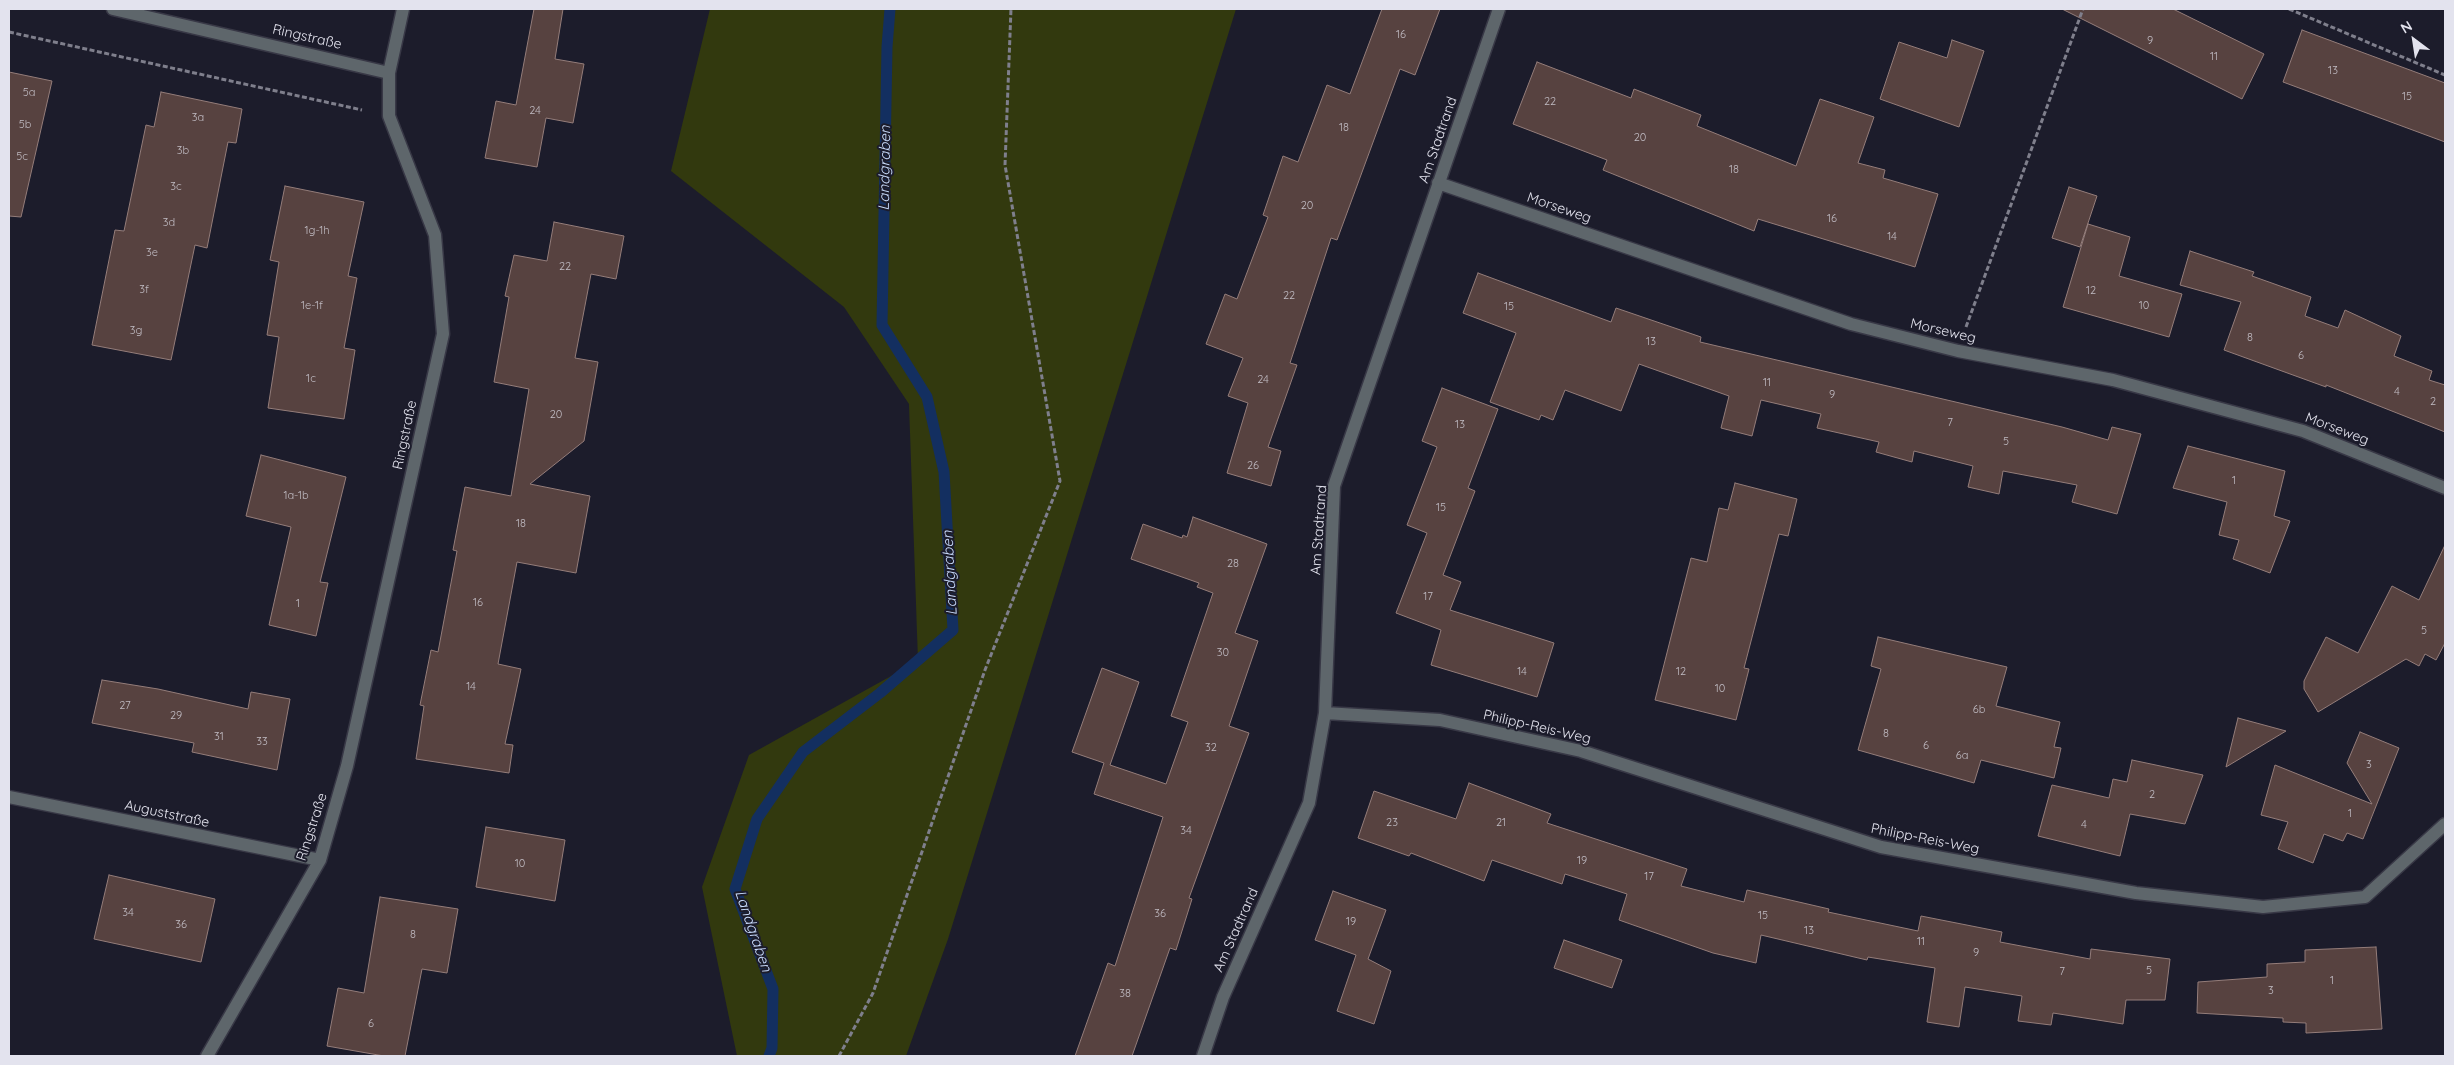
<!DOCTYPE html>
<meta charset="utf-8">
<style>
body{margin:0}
#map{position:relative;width:2454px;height:1065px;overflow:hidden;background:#1c1c2b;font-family:Quicksand,sans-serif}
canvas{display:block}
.frame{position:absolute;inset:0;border:10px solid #e3e3ee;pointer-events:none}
.north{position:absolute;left:2389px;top:15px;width:50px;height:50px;-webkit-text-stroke:4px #1c1c2b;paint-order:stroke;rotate:329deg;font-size:14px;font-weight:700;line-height:20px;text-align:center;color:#e3e3ee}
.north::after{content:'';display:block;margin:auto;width:18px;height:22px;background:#e3e3ee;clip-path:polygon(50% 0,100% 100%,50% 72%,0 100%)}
</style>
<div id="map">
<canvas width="2454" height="1065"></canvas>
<div class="frame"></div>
<div class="north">N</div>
</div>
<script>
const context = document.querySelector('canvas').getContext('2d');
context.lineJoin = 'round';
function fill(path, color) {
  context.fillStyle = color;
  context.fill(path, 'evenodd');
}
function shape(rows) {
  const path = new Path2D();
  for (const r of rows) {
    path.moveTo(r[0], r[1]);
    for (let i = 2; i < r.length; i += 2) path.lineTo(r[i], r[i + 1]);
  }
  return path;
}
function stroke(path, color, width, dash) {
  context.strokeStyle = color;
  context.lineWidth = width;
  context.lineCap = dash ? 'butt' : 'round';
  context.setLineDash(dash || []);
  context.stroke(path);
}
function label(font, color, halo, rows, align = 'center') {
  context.font = font + ' Quicksand,sans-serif';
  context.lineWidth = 4;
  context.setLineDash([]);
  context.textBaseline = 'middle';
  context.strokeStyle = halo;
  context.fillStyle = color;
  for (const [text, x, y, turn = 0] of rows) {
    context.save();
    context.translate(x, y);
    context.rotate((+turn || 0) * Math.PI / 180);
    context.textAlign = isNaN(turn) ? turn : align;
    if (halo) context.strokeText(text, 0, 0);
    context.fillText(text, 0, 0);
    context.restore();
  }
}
fill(shape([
 [710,9,1236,9,948,939,906,1056,737,1056,702,887,749,755,918,661,909,404,844,307,671,171]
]), '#32390e');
stroke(shape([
 [769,1056,772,1048,773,989,735,889,757,819,803,752,880,693,953,630,944,472,927,397,882,325,887,47,890,9]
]), '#132f60', 11);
const building = shape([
 [534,9,563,9,555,59,584,64,573,123,546,118,537,167,485,158,496,101,516,105,534,9],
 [1382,9,1440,9,1415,75,1400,69,1337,240,1331,238,1290,363,1297,365,1268,447,1281,451,1271,486,1227,473,1248,403,1228,396,1243,358,1206,344,1225,294,1237,299,1268,217,1263,215,1283,156,1298,162,1327,85,1350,94,1382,9],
 [2062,9,2173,9,2264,54,2242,99,2062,9],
 [2302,30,2445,83,2445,142,2283,82,2302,30],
 [1952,40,1984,51,1959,127,1880,99,1899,42,1947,58,1952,40],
 [1537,62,1631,98,1634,89,1701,115,1697,126,1796,166,1820,99,1874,117,1858,163,1885,170,1883,178,1938,194,1915,267,1758,219,1754,231,1603,170,1607,160,1513,124,1537,62],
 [9,72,52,81,21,217,9,216,9,72],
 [161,92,242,109,236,143,228,142,207,248,195,245,171,360,92,345,115,230,124,231,146,125,154,127,161,92],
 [285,186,364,202,348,276,357,278,344,348,355,350,344,419,268,408,279,337,267,335,279,262,270,260,285,186],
 [2069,187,2097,196,2080,247,2052,238,2069,187],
 [554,222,624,236,616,279,591,274,575,358,598,362,584,441,530,484,590,496,576,573,517,562,498,664,521,669,505,744,513,745,509,773,416,759,424,706,420,705,431,650,438,652,457,551,453,550,465,487,511,496,529,389,494,382,509,297,505,296,514,255,547,261,554,222],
 [2088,224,2130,237,2119,276,2182,294,2169,337,2063,307,2088,224],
 [2190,251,2254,272,2252,276,2311,297,2305,316,2338,328,2345,310,2401,336,2394,356,2432,371,2429,380,2445,385,2445,432,2326,385,2326,387,2224,350,2241,302,2180,285,2190,251],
 [1478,273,1611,322,1616,308,1701,337,1700,342,2062,427,2108,440,2112,427,2141,434,2117,514,2072,502,2077,485,2003,471,1999,494,1968,487,1973,466,1914,451,1912,462,1876,452,1879,442,1817,428,1821,414,1761,400,1752,436,1721,428,1729,396,1639,364,1621,411,1565,390,1553,420,1541,415,1539,420,1490,402,1516,333,1463,313,1478,273],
 [1442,388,1498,409,1468,488,1475,491,1443,575,1461,582,1450,610,1554,643,1537,697,1431,665,1441,630,1396,613,1427,533,1407,525,1437,447,1422,441,1442,388],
 [2188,446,2285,471,2274,516,2290,521,2270,573,2233,559,2239,540,2219,535,2227,502,2173,488,2188,446],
 [261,455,346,477,320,582,328,583,316,636,269,625,291,527,246,516,261,455],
 [1735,483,1797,499,1788,536,1779,534,1744,668,1749,669,1736,720,1655,700,1691,558,1707,562,1719,508,1728,510,1735,483],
 [1193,517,1267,544,1235,633,1258,641,1229,726,1249,733,1189,898,1192,899,1176,950,1170,948,1132,1056,1075,1056,1108,963,1115,966,1163,817,1094,794,1104,763,1072,752,1102,668,1139,682,1110,765,1166,784,1188,722,1171,716,1213,593,1197,587,1199,583,1131,559,1143,524,1182,538,1183,535,1187,537,1193,517],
 [2445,545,2445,643,2436,660,2425,654,2419,666,2406,659,2318,712,2304,689,2304,681,2326,637,2358,653,2392,586,2419,600,2445,545],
 [1878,637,2007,667,1996,706,2060,722,2054,747,2061,748,2054,778,1981,760,1974,783,1858,750,1881,669,1871,666,1878,637],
 [102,680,158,689,248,709,251,692,290,699,277,770,192,752,194,743,92,723,102,680],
 [2238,718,2286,731,2226,767,2238,718],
 [2360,732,2399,748,2363,839,2347,833,2343,841,2324,834,2313,863,2278,849,2288,822,2261,815,2275,765,2372,804,2347,763,2360,732],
 [2132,760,2203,775,2185,824,2130,814,2120,856,2038,836,2052,785,2109,798,2113,779,2127,782,2132,760],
 [1469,783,1551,814,1547,823,1687,869,1681,886,1744,902,1747,890,1829,909,1828,912,1918,931,1921,916,2002,932,2000,942,2090,959,2091,949,2170,959,2165,1000,2126,1000,2123,1024,2053,1013,2051,1025,2018,1021,2022,996,1965,987,1959,1027,1927,1022,1935,968,1868,957,1867,960,1761,935,1756,963,1713,953,1619,920,1627,894,1565,874,1562,884,1492,860,1484,881,1411,853,1409,856,1358,838,1374,791,1456,819,1469,783],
 [486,827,565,840,555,901,476,887,486,827],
 [109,875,215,899,201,962,94,939,109,875],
 [1333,891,1386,910,1368,959,1391,971,1374,1024,1337,1011,1356,955,1315,940,1333,891],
 [380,897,458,909,447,973,422,969,405,1056,384,1056,327,1046,338,988,364,993,380,897],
 [1564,940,1622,960,1612,988,1554,968,1564,940],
 [2376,947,2382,1029,2306,1033,2306,1023,2283,1022,2283,1018,2197,1013,2198,982,2267,977,2267,964,2305,962,2305,950,2376,947]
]);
fill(building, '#574240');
stroke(building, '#947d7a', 1);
const minor = shape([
 [113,9,389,73],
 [1438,183,1851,324,1958,351,2113,380,2303,431,2445,488],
 [1325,713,1440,720,1581,751,1881,847,2136,893,2263,907,2365,897,2445,824],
 [9,797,320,860],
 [207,1056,320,860,347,766,443,334,435,235,389,116,389,73,403,9],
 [1203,1056,1223,997,1309,803,1325,713,1334,486,1499,9]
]);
stroke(minor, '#383846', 15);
stroke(shape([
 [2289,9,2445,75],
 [9,32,362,110],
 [1966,327,2083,9],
 [839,1056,873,993,985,670,1060,481,1005,165,1011,9]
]), '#7f7f8c', 3, [5, 2.5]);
stroke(minor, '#5e666b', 12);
label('11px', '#c0bbc2', null, [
 ["16",1401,35],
 ["9",2150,41],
 ["11",2214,57],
 ["13",2333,71],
 ["5a",29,93],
 ["15",2407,97],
 ["22",1550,102],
 ["24",535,111],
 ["3a",198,118],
 ["5b",25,125],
 ["18",1344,128],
 ["20",1640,138],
 ["3b",183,151],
 ["5c",22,157],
 ["18",1734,170],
 ["3c",176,187],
 ["20",1307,206],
 ["16",1832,219],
 ["3d",169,223],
 ["1g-1h",317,231],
 ["14",1892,237],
 ["3e",152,253],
 ["22",565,267],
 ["3f",144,290],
 ["12",2091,291],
 ["22",1289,296],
 ["1e-1f",312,306],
 ["10",2144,306],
 ["15",1509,307],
 ["3g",136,331],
 ["8",2250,338],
 ["13",1651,342],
 ["6",2301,356],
 ["1c",311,379],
 ["24",1263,380],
 ["11",1767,383],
 ["4",2397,392],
 ["9",1832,395],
 ["2",2433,402],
 ["20",556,415],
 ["7",1950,423],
 ["13",1460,425],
 ["5",2006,442],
 ["26",1253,466],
 ["1",2234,481],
 ["1a-1b",296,496],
 ["15",1441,508],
 ["18",521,524],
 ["28",1233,564],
 ["17",1428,597],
 ["16",478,603],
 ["1",298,604],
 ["5",2424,631],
 ["30",1223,653],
 ["14",1522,672],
 ["12",1681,672],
 ["14",471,687],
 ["10",1720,689],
 ["27",125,706],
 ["6b",1979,710],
 ["29",176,716],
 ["8",1886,734],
 ["31",219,737],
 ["33",262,742],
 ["6",1926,746],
 ["32",1211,748],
 ["6a",1962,756],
 ["3",2369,765],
 ["2",2152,795],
 ["1",2350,814],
 ["23",1392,823],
 ["21",1501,823],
 ["4",2084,825],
 ["34",1186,831],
 ["19",1582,861],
 ["10",520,864],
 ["17",1649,877],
 ["34",128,913],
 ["36",1160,914],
 ["15",1763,916],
 ["19",1351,922],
 ["36",181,925],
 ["13",1809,931],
 ["8",413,935],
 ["11",1921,942],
 ["9",1976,953],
 ["5",2149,971],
 ["7",2062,972],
 ["1",2332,981],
 ["3",2271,991],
 ["38",1125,994],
 ["6",371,1024]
]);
label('14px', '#e3e3ee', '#1c1c2b', [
 ["Ringstraße",307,37,13],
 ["Am Stadtrand",1438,140,-71],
 ["Morseweg",1559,208,19],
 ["Morseweg",1943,331,13],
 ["Morseweg",2337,429,21],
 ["Ringstraße",405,435,-78],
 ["Am Stadtrand",1319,530,-86],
 ["Philipp-Reis-Weg",1537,727,13],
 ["Auguststraße",167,814,12],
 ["Ringstraße",312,827,-72],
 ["Philipp-Reis-Weg",1925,839,11],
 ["Am Stadtrand",1236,930,-66]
]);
label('italic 15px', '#c9dcfd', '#1c1c2b', [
 ["Landgraben",885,168,-89],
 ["Landgraben",950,573,-93],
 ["Landgraben",753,931,71]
]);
</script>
